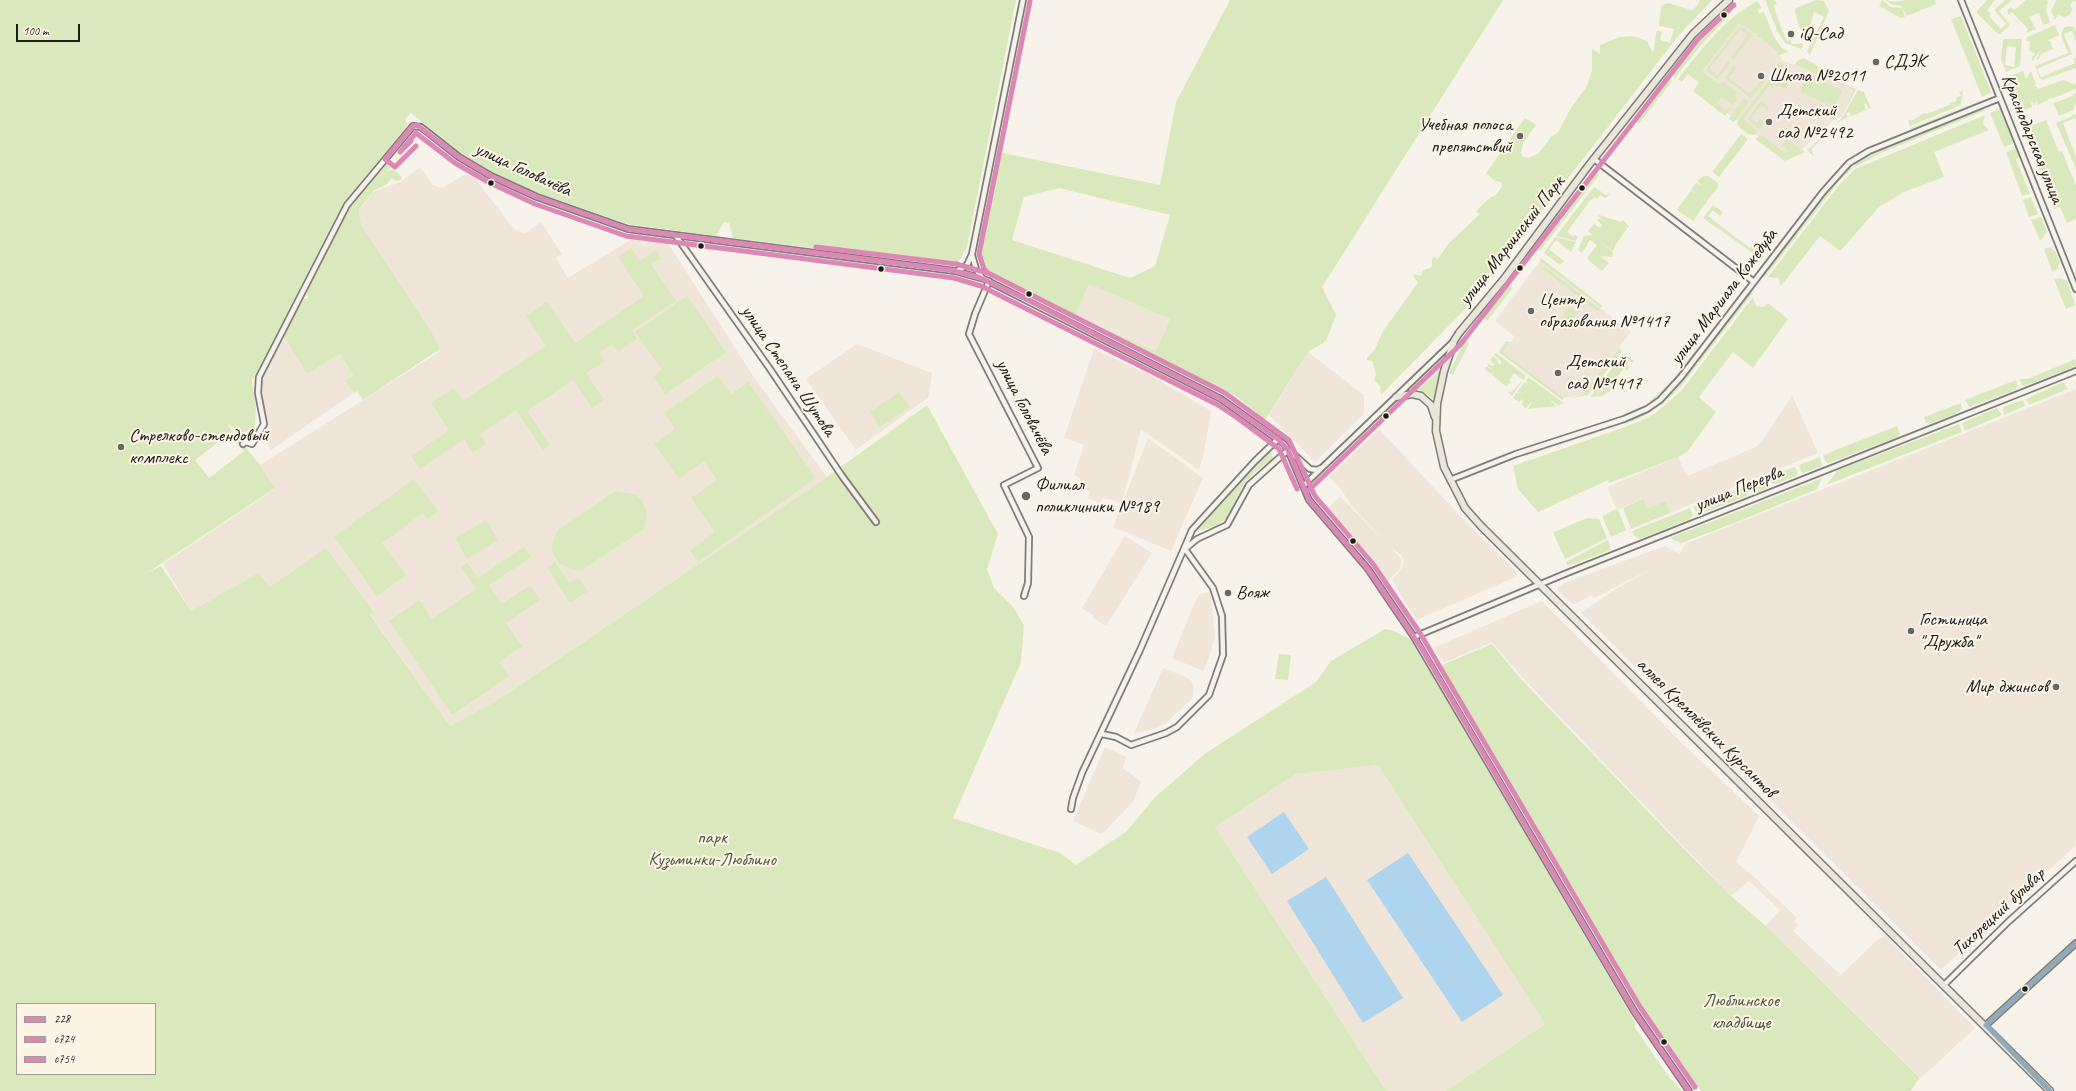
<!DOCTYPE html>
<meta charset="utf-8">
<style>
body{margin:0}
#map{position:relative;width:2076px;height:1091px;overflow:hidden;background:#f7f3ea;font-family:Caveat,sans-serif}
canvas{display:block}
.legend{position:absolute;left:16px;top:1003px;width:140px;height:72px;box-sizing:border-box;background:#fcf5e5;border:1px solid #a29e95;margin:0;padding:5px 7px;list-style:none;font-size:12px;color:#1c1c1c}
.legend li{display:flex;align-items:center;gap:8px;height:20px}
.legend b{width:20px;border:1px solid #a29e95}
.scale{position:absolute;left:16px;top:24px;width:64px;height:18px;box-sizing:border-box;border:2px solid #1c1c1c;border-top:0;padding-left:5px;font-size:12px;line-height:14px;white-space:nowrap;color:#1c1c1c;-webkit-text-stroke:3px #fcf5e5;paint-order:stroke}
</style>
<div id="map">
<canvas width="2076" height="1091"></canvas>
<ul class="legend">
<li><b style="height:5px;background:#dd87b7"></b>228</li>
<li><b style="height:5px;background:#dd87b7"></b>с724</li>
<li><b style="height:5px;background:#dd87b7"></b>с754</li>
</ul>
<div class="scale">100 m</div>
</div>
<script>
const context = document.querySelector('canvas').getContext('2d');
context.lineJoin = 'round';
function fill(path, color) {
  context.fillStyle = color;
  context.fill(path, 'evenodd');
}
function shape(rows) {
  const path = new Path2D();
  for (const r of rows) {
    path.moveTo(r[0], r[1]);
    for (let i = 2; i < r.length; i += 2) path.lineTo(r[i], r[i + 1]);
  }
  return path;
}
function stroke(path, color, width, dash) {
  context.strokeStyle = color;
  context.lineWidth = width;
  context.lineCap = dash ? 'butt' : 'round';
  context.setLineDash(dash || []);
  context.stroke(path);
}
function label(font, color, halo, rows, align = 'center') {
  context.font = font + ' Caveat,sans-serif';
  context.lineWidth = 4;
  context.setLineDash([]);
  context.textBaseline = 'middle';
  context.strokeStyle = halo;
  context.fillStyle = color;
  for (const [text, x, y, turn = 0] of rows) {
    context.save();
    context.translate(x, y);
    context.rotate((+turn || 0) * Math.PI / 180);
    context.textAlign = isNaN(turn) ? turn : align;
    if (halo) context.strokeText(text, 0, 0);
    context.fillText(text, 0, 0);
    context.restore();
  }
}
fill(shape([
 [1741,16,1765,20,1782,60,1855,90,1842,116,1837,114,1801,151,1782,155,1712,101,1692,68],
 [420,167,433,185,442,188,466,174,475,178,514,229,524,234,541,222,562,254,556,258,568,278,637,236,643,246,652,238,668,243,755,379,827,477,501,698,450,726,370,614,374,611,368,604,270,587,258,573,191,611,163,564,275,489,260,465,441,351,355,224,359,211,373,192,400,182],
 [1540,261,1631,332,1582,395,1563,398,1503,352,1515,337,1495,321],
 [1089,284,1170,319,1156,351,1075,316],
 [284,337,307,374,340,354,353,375,345,381,354,393,271,450,260,434,265,429,266,421,261,397,260,378],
 [857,344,932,373,929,397,856,450,806,379],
 [1094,349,1152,376,1211,411,1204,452,1199,470,1141,429,1122,503,1103,498,1100,503,1088,498,1090,492,1083,486,1079,477,1074,475,1084,445,1064,438],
 [1308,352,1364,395,1364,414,1315,462,1269,415],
 [2076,389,2076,845,1941,970,1581,613,1616,589,1655,567,1594,598,1591,595,1573,605,1557,590,1558,587,1566,582,1665,546,1680,554,1685,544],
 [1792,395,1818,453,1670,513,1666,502,1647,509,1642,499,1617,510,1607,487,1678,457,1687,476,1756,447,1763,440],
 [1379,429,1463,519,1517,572,1516,577,1416,620,1392,580,1401,569,1404,561,1400,554,1391,548,1402,560,1400,569,1388,582,1381,571,1327,509,1340,496,1390,547,1351,505,1341,489,1329,477],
 [1148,438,1203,478,1171,551,1113,527],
 [1125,536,1152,553,1106,626,1093,618,1094,616,1082,608],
 [1209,592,1211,598,1215,636,1209,658,1203,671,1172,658,1194,604,1200,594],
 [1542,601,1684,745,1759,816,1736,862,1753,876,1797,918,1794,921,1798,925,1793,931,1841,975,1878,939,1886,936,1975,1028,1921,1078,1766,926,1780,910,1749,881,1731,896,1522,677,1492,642,1443,663,1433,648],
 [1163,668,1188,678,1192,682,1194,688,1192,699,1165,724,1151,730,1134,733],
 [1105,747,1126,757,1123,768,1141,782,1133,802,1102,834,1073,821],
 [1378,765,1545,1024,1446,1091,1388,1091,1385,1089,1215,827,1296,774]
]), '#f0e5d9');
fill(shape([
 [0,0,1016,0,967,247,956,266,733,238,729,223,724,222,716,236,628,224,538,193,493,173,461,153,411,113,405,119,408,126,343,203,252,381,256,408,255,426,244,433,227,424,260,465,275,488,147,573,161,566,191,611,258,573,270,587,326,548,374,612,370,615,450,726,501,698,827,477,927,405,998,534,987,569,994,588,1013,607,1024,625,1021,662,953,818,1060,853,1076,865,1127,831,1154,798,1206,753,1316,682,1331,661,1385,629,1394,631,1412,640,1635,1022,1635,1028,1669,1077,1682,1091,1446,1091,1545,1024,1378,765,1296,774,1215,827,1385,1089,1388,1091,0,1091],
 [230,433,244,451,209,478,195,460],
 [17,1004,155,1004,155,1074,17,1074],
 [1230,0,1503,0,1326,281,1322,287,1336,315,1326,341,1308,352,1265,420,1236,396,984,272,977,251,998,152,1160,185,1176,102],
 [1059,188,1170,215,1155,266,1130,278,1012,240,1024,197],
 [1089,284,1170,319,1156,351,1075,316],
 [1700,0,1712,0,1679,35,1472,302,1381,395,1380,386,1374,380,1376,375,1373,363,1372,361,1367,360,1367,358,1375,349,1383,331,1418,283,1413,275,1415,274,1421,276,1423,270,1430,268,1432,266,1432,259,1434,257,1438,259,1449,243,1479,215,1479,213,1477,213,1478,209,1491,197,1495,196,1502,186,1501,182,1495,181,1486,173,1525,118,1536,125,1523,143,1521,153,1523,157,1529,158,1539,153,1551,137,1558,132,1571,108,1587,86,1592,70,1592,49,1600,54,1600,45,1620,37,1633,36,1647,41,1653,53,1657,30,1662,32,1660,40,1670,43,1674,29,1659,26,1661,6,1668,3,1692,10,1698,5],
 [1765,0,1775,0,1777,4,1774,5,1775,11,1784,34,1787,41,1791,40,1792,44,1803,43,1803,46,1801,49,1785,43,1778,33],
 [1816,0,1824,1,1829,11,1810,55,1807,51,1824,17,1814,12,1810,27,1813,29,1812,31,1800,29,1795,11,1796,8],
 [1882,0,1891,7,1902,8,1905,17,1901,18,1879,6],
 [1885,0,1896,2,1906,0,1935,0,1936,4,1907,16,1901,6,1891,4],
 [1987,0,1995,0,1987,10,1991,14,1989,16,2001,29,2006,24,1994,10,2005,0,2012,0,1999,11,2010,25,2000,34,1998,34,1976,12],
 [2026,0,2046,0,2048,2,2046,10,2050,23,2043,25,2039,13,2029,17,2036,29,2026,33,2028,29,2012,12,2009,15,2007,10,2011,7,2014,10],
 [2056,0,2076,0,2076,2,2073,1,2070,6,2073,8,2070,15,2064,17,2058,15,2055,20,2051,11],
 [1757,1,1762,8,1758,10,1759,14,1764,12,1774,37,1782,48,1789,52,1779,55,1777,51,1756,35,1758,33,1755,33,1739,23,1703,70,1704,73,1718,84,1723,82,1737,92,1734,95,1738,100,1733,105,1721,97,1717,103,1726,110,1728,108,1730,109,1725,116,1693,91,1699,83,1697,81,1688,74,1682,82,1678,79,1702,49,1719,30,1738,13],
 [1725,11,1729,16,1701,45,1675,78,1670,75,1669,72,1690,46],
 [1961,16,1991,92,1982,97,1951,19],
 [2055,25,2059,35,2047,41,2050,41,2053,49,2039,55,2040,58,2036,60,2041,49,2032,62,2032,56,2034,56,2035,53,2029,51,2030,42,2026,41,2027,37],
 [2070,26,2074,27,2076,32,2076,42,2072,31,2064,34,2072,54,2037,69,2041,77,2075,63,2073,59,2076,58,2076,68,2043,80,2040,79,2035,66,2068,53,2061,35,2063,28],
 [1743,27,1753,35,1733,60,1731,57,1748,35,1740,30,1709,69,1717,76,1728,61,1731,63,1717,79,1706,70,1738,28],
 [2004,39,2022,39,2020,66,2006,72,2001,59,2003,41],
 [2007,46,2016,47,2014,67,2005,65],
 [1803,58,1815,64,1830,78,1856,89,1842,116,1833,120,1805,149,1837,114,1842,116,1854,90,1795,65,1797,61],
 [1778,62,1784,64,1783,67,1793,72,1785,89,1775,84,1773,87,1769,86,1743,119,1757,131,1754,135,1748,134,1739,127,1737,122,1772,77],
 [1734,65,1737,67,1729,78,1750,94,1763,77,1759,74,1761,71,1767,75,1765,82,1751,98,1725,78],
 [2023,71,2026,79,2031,71,2036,85,2030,88,2036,86,2038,89,2063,80,2076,85,2076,89,2051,99,2049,96,2050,99,2037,105,2037,100,2034,106,2033,102,2031,103,2032,107,2022,111,2023,101,2020,112,2014,108,2008,91,2019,90,2007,90,2002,79],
 [1807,75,1842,90,1835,107,1800,92],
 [1665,77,1672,81,1639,124,1633,119],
 [1858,90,1864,92,1871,108,1869,109,1866,103,1864,104,1866,110,1851,116,1849,112,1846,113,1847,116,1850,116,1837,123,1812,149,1814,157,1807,150,1842,118],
 [1963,90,1961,105,1910,126,1908,120,1913,120,1924,113,1927,114,1949,105,1950,103,1957,101,1956,98,1961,96,1959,92],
 [2076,93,2076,103,2073,110,2059,116,2053,103,2073,96,2073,94],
 [1744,98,1749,101,1734,122,1729,119],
 [1980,101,1981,104,1912,131,1911,128],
 [1759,103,1763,103,1769,108,1768,110,1762,105,1751,118,1757,123,1761,119,1763,121,1764,123,1759,129,1748,119],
 [1983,109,1984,111,1881,153,1855,167,1853,163,1887,147],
 [2000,109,2014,143,2004,147,1990,113],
 [2076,114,2076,118,2063,123,2076,157,2076,169,2056,123],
 [1985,115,1983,124,1989,130,1934,152,1944,177,1904,192,1879,207,1840,251,1820,236,1781,286,1778,278,1768,277,1840,184,1855,169],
 [2046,120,2059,152,2062,151,2076,186,2076,219,2067,223,2060,207,2054,209,2023,129],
 [1741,134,1748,139,1719,177,1712,172],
 [1762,135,1785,153,1789,151,1784,146,1780,148,1787,139,1805,152,1785,161,1755,139],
 [2016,148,2019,157,2016,159,2030,194,2022,196,2006,152],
 [386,162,391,167,387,171,394,169,402,177,401,180,396,181,392,178,387,184,373,191,359,210,361,225,432,333,440,349,363,400,357,391,354,393,345,381,353,375,340,354,307,374,284,337,285,331,304,299,308,299,307,292,350,205],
 [1851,165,1853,168,1840,180,1765,277,1762,276,1827,191],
 [1594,171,1599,175,1540,251,1536,248,1537,243,1581,185],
 [1704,176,1708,176,1718,183,1718,187,1713,194,1710,192,1712,194,1707,201,1704,199,1707,202,1693,221,1677,210,1691,190,1696,194,1691,189,1696,183,1702,186,1697,181],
 [1594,187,1606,195,1610,193,1607,197,1604,198,1600,195,1597,199,1595,197,1590,201,1567,232,1573,237,1575,235,1578,237,1576,241,1556,236],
 [2031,197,2038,214,2029,217,2023,200],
 [1713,205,1723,212,1720,216,1713,210,1708,216,1750,248,1752,246,1756,248,1759,245,1762,247,1761,259,1703,218],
 [1599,215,1621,222,1623,220,1629,226,1628,228,1625,226,1627,229,1616,244,1613,251,1596,238,1613,252,1612,257,1600,256,1609,263,1602,271,1587,259,1592,259,1587,258,1597,245,1590,240,1582,253,1578,250,1584,236,1593,235,1588,231,1594,224,1600,228,1602,225,1597,220,1599,218,1607,223,1598,216],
 [2041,217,2047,232,2040,241,2031,220],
 [1555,237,1576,242,1571,252,1556,240,1549,249,1564,261,1560,265,1544,253],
 [2050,247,2055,251,2060,263,2058,269,2052,271,2044,249],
 [631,248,640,261,656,250,661,258,651,264,676,301,632,330,637,339,618,352,612,344,599,353,605,361,586,373,604,400,592,408,573,380,527,411,550,445,543,450,516,410,480,434,486,444,473,453,464,439,420,469,411,456,449,430,431,403,454,388,463,401,546,346,526,316,547,302,575,343,644,296,618,257],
 [1541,258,1603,306,1601,308,1540,261],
 [1545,267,1599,309,1597,311,1543,269],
 [2061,278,2067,281,2075,305,2066,309,2054,279],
 [1507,283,1513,288,1487,321,1482,316],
 [1750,292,1753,293,1699,363,1697,361],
 [687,296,726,352,665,394,653,377,662,370,635,332],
 [1753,297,1756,306,1764,307,1768,303,1788,319,1753,368,1733,352,1699,397,1716,412,1687,452,1678,457,1609,483,1608,480,1538,512,1518,489,1513,466,1628,426,1647,418,1657,412,1682,390],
 [1569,307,1578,313,1565,331,1556,324],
 [1465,340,1469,344,1453,375,1449,373],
 [1506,341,1511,342,1503,352,1564,398,1562,400,1500,353,1499,351],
 [1619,348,1622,351,1588,395,1568,399,1582,395],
 [1697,348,1699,350,1678,377,1652,403,1650,401,1669,384],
 [1496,353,1526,376,1512,396,1507,391,1511,392,1523,380,1514,373,1509,380,1511,382,1506,386,1492,375,1494,372,1491,374,1485,370,1486,366,1493,370,1487,365,1488,363,1491,366,1495,365,1490,360,1493,356,1497,359,1499,365,1502,362,1494,355],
 [1624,353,1634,361,1633,363,1629,361,1627,364,1630,367,1627,371,1624,368,1611,385,1614,388,1602,396,1590,397],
 [2076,359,2076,366,2030,384,2023,386,2019,379,2027,379],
 [1695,362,1698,364,1677,391,1663,404,1656,408,1656,406,1673,390],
 [1439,370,1441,371,1435,401,1427,394,1418,390],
 [718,376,731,394,748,382,816,478,698,562,690,550,715,532,691,498,717,480,704,461,679,479,654,444,675,429,664,413],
 [1528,377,1562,402,1564,402,1563,404,1558,405,1548,398,1556,406,1528,409,1533,400,1526,408,1522,405,1523,399,1519,402,1513,398,1516,393,1523,393,1517,392,1525,382,1528,384,1526,381],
 [2016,380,2018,386,2015,390,1969,407,1965,400],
 [2063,382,2068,389,2029,405,2026,399],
 [899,392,910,407,880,427,870,412],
 [2023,400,2025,406,2004,415,2003,407],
 [1961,403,1962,409,1955,414,1931,423,1926,423,1924,417],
 [1997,408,2002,415,1965,431,1962,423],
 [1651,409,1653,411,1636,420,1522,457,1522,455],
 [1959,424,1962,432,1826,485,1838,470],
 [1897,426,1900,434,1898,437,1829,463,1826,462,1823,455],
 [1270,449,1273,458,1254,473,1243,485,1227,518,1217,525,1196,532],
 [1820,457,1822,466,1804,473,1801,472,1799,465],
 [1795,467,1798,473,1796,476,1776,484,1772,483,1769,476],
 [1766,478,1769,485,1768,488,1757,492,1753,491,1750,484],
 [1822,478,1817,489,1737,522,1681,543,1670,538],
 [414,479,438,511,428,519,423,513,382,543,406,575,377,596,334,537],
 [1747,486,1749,492,1747,496,1700,514,1696,512,1693,507],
 [616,491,634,494,642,500,647,514,644,529,582,570,574,570,559,564,552,551,552,545,557,531],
 [1643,499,1647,509,1666,501,1670,513,1631,529,1623,508],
 [1690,508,1693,515,1690,519,1640,539,1634,535,1632,531],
 [1616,509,1618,510,1626,530,1611,537,1602,516],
 [1587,518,1599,519,1607,538,1565,559,1554,535,1554,532],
 [486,520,498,540,467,559,455,538],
 [1608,540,1611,550,1568,566,1566,562],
 [524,547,531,557,489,585,502,604,530,585,540,600,506,623,522,646,499,662,509,676,452,715,389,621,419,600,432,619,476,589,461,567,467,563,478,578],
 [555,562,569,583,578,577,588,591,570,603,547,567],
 [1492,644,1520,678,1682,847,1731,896,1766,926,1920,1078,1910,1091,1701,1091,1650,1023,1466,712,1442,665],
 [1279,654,1291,655,1288,680,1275,679]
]), '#dae9bd');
fill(shape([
 [1284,812,1309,849,1272,874,1247,837],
 [1408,853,1503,995,1462,1022,1367,880],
 [1326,877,1403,998,1363,1023,1287,901]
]), '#afd4ed');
const minor = shape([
 [1961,0,2076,289],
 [1594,159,1754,282],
 [676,236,770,369,842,476,876,522],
 [972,255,976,269,982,278],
 [957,271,967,265,972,254,1023,0],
 [989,281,975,314,969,334,1038,468,1004,485,1029,537,1028,583,1024,596],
 [243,444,246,442,252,444,264,424,258,393,259,377,347,205,413,126,421,127,459,157,491,176,537,197,628,229,955,271,984,279,1221,399,1284,444,1288,450,1309,500,1368,569,1414,637,1634,1011,1689,1091],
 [1290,451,1310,469,1317,470,1321,468],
 [1450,480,1516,454,1624,419,1647,409,1660,400,1681,377,1823,192,1849,163,1869,151,2000,98],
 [1303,486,1453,342],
 [1185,549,1197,539,1227,525,1249,485,1288,450],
 [1414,637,1567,573,2076,371],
 [1102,734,1116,737,1131,745,1166,733,1177,727,1209,695,1223,655,1222,616,1213,588,1185,549],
 [1071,809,1073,798,1082,773,1140,650,1192,530,1255,461,1278,439],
 [1944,985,2008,922,2076,861],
 [1986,1025,2076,943]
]);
const major = shape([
 [1729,0,1693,34,1589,165,1504,279,1459,333,1454,341,1444,371,1437,404,1436,431,1444,467,1465,508,1481,526,2050,1091],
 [1396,397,1412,394,1421,396,1431,405,1435,417]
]);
stroke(minor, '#7f7d79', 8);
stroke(major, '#7f7d79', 9);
stroke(minor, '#f5f2ec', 4.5);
stroke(major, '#ebe6da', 6);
stroke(shape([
 [416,146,395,167,385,159,413,126,417,125,459,157,491,176,537,197,628,229,950,270,978,277,1026,299,1221,399,1278,439,1288,450,1309,500,1368,569,1422,649,1634,1011,1689,1091]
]), '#dd87b7', 5);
stroke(shape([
 [411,141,400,152,416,133,455,163,488,182,535,204,626,236,954,278,981,286,1218,405,1236,417,1279,449,1297,489],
 [1308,491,1460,345,1698,39,1734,5]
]), '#dd87b7', 5);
stroke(shape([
 [1030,1,979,254,984,269,988,273,1225,393,1289,440,1315,496,1373,564,1420,633,1640,1007,1695,1087],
 [816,247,956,264,988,273]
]), '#dd87b7', 5);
stroke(shape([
 [1986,1025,2076,943],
 [1986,1025,2050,1091]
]), '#90a9bb', 5);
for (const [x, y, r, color] of [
 [1724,15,3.5,"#1c1c1c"],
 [1791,34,4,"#696764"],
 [1876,62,4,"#696764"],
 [1761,76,4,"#696764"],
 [1769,122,4,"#696764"],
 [1520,136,4,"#696764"],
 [491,183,3.5,"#1c1c1c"],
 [1582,188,3.5,"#1c1c1c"],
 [701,246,3.5,"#1c1c1c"],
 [1520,268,3.5,"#1c1c1c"],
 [881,269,3.5,"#1c1c1c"],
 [1029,294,3.5,"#1c1c1c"],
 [1531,311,4,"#696764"],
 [1558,373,4,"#696764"],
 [1386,416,3.5,"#1c1c1c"],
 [121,447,4,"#696764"],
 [1026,496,5,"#696764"],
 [1353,541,3.5,"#1c1c1c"],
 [1228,593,4,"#696764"],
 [1911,631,4,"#696764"],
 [2056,687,4,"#696764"],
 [2025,989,3.5,"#1c1c1c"],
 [1664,1042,3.5,"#1c1c1c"]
]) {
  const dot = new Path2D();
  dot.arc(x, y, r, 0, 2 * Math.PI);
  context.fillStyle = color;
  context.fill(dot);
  stroke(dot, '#fcf5e5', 1.5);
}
label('19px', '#1c1c1c', '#fcf5e5', [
 ["iQ-Сад",1799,34],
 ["СДЭК",1884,62],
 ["Школа №2011",1769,76],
 ["Детский",1777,111],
 ["сад №2492",1777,133],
 ["Учебная полоса",1512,125,"right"],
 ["препятствий",1512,147,"right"],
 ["Центр",1539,300],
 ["образования №1417",1539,322],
 ["Детский",1566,362],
 ["сад №1417",1566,384],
 ["Стрелково-стендовый",129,436],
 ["комплекс",129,458],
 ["Филиал",1035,485],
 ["поликлиники №189",1035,507],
 ["Вояж",1236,593],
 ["Гостиница",1919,620],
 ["\"Дружба\"",1919,642],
 ["Мир джинсов",2048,687,"right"]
], 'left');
label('19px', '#1c1c1c', '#fcf5e5', [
 ["Краснодарская улица",2032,139,68],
 ["улица Головачёва",523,170,25],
 ["улица Марьинский Парк",1512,241,-52],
 ["улица Маршала Кожедуба",1724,297,-53],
 ["улица Степана Шутова",788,371,56],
 ["улица Головачёва",1024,407,63],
 ["улица Перерва",1739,489,-22],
 ["аллея Кремлёвских Курсантов",1706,728,45],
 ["Тихорецкий бульвар",1999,912,-43]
]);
label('19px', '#4e5742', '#fcf5e5', [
 ["парк",712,838],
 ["Кузьминки-Люблино",712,860],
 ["Люблинское",1741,1001],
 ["кладбище",1741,1023]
]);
</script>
